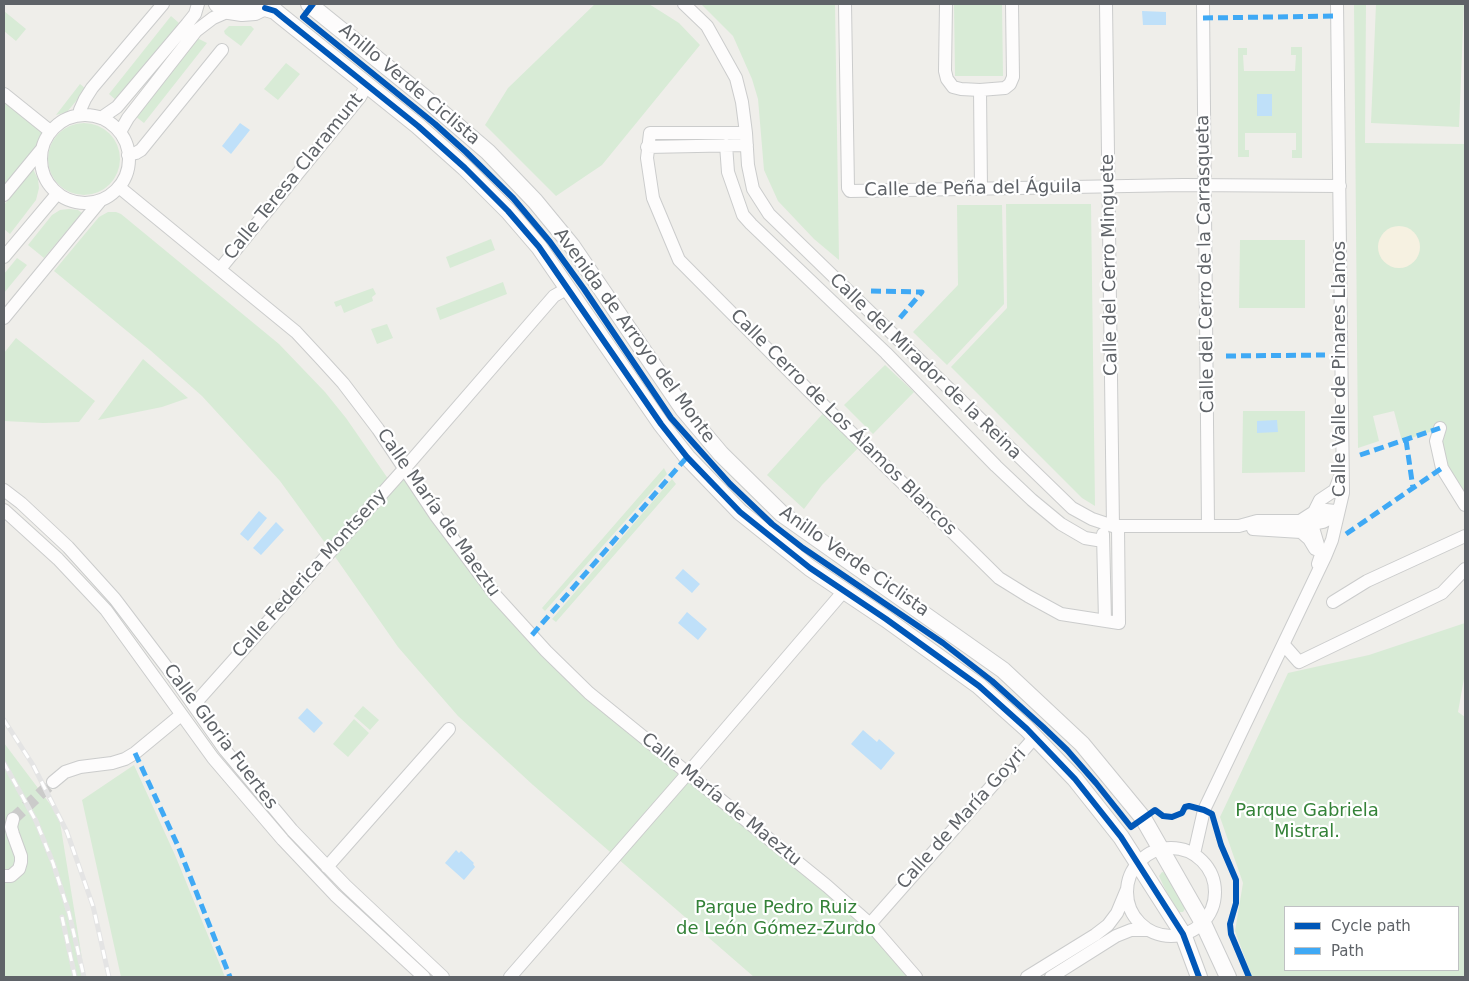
<!DOCTYPE html>
<meta charset="utf-8">
<style>
body{margin:0}
#map{position:relative;width:1469px;height:981px;overflow:hidden;background:#efeeea;font-family:"DejaVu Sans",sans-serif}
canvas{display:block}
.frame{position:absolute;inset:0;border:5px solid #5f6368;pointer-events:none}
.legend{position:absolute;left:1284px;top:906px;width:175px;height:65px;box-sizing:border-box;background:#fff;border:1px solid #bfc1c3;margin:0;padding:6px 9px;list-style:none;font-size:15px;color:#5f6368}
.legend li{display:flex;align-items:center;gap:10px;height:25px}
.legend b{width:25px;border:1px solid #bfc1c3}
</style>
<div id="map">
<canvas width="1469" height="981"></canvas>
<div class="frame"></div>
<ul class="legend">
<li><b style="height:6px;background:#0057b8"></b>Cycle path</li>
<li><b style="height:6px;background:#3fa9f5"></b>Path</li>
</ul>
</div>
<script>
const context = document.querySelector('canvas').getContext('2d');
context.lineJoin = 'round';
function fill(path, color) {
  context.fillStyle = color;
  context.fill(path, 'evenodd');
}
function shape(rows) {
  const path = new Path2D();
  for (const r of rows) {
    if (r.length === 3) {
      path.moveTo(r[0] + r[2], r[1]);
      path.arc(r[0], r[1], r[2], 0, 2 * Math.PI);
      continue;
    }
    path.moveTo(r[0], r[1]);
    for (let i = 2; i < r.length; i += 2) path.lineTo(r[i], r[i + 1]);
  }
  return path;
}
function stroke(path, color, width, dash) {
  context.strokeStyle = color;
  context.lineWidth = width;
  context.lineCap = dash ? 'butt' : 'round';
  context.setLineDash(dash || []);
  context.stroke(path);
}
function label(font, color, halo, rows, align = 'center') {
  context.font = font + ' "DejaVu Sans",sans-serif';
  context.lineWidth = 4.5;
  context.setLineDash([]);
  context.textBaseline = 'middle';
  context.strokeStyle = halo;
  context.fillStyle = color;
  for (const [text, x, y, turn = 0] of rows) {
    context.save();
    context.translate(x, y);
    context.rotate((+turn || 0) * Math.PI / 180);
    context.textAlign = isNaN(turn) ? turn : align;
    if (halo) context.strokeText(text, 0, 0);
    context.fillText(text, 0, 0);
    context.restore();
  }
}
fill(shape([
 [595,4,649,4,679,23,700,45,602,165,556,196,485,125,508,88],
 [701,4,835,4,839,260,814,239,778,201,764,170,758,99,752,79,733,36],
 [954,4,1002,4,1003,76,955,76],
 [1354,4,1366,4,1365,143,1465,144,1465,505,1442,468,1439,429,1402,441,1394,411,1373,416,1379,441,1358,448],
 [1376,4,1464,4,1459,127,1371,123],
 [4,11,26,29,16,41,4,31],
 [171,16,179,23,117,101,109,94],
 [229,26,251,26,254,29,241,46,225,34,224,31],
 [197,38,207,43,144,123,135,116],
 [1291,47,1302,47,1302,158,1292,158,1292,150,1296,150,1296,133,1245,133,1245,150,1249,150,1249,157,1238,157,1238,48,1247,48,1247,55,1243,55,1244,71,1295,71,1296,55,1291,55],
 [286,63,300,74,278,100,264,89],
 [80,84,86,89,67,112,56,115],
 [4,94,50,131,45,140,41,150,4,195],
 [84,159,36],
 [33,169,38,179,39,188,36,200,10,234,4,229,4,205],
 [1006,204,1091,204,1095,506,1082,498,951,367,1007,308],
 [957,205,1002,205,1004,304,947,365,913,332,958,285],
 [69,209,78,210,82,213,44,258,28,245,52,215,60,210],
 [108,212,116,212,121,214,279,344,325,392,346,418,391,483,405,468,546,651,827,886,916,977,754,977,533,785,458,716,398,647,331,551,280,481,202,396,150,350,54,271,99,217],
 [491,239,495,250,450,268,446,257],
 [1240,240,1305,240,1305,308,1239,308],
 [17,258,27,265,4,293,4,274],
 [503,282,507,294,440,320,436,308],
 [373,288,376,294,372,297,373,301,344,313,341,305,336,307,334,302],
 [387,324,393,338,377,344,371,329],
 [16,338,95,401,79,422,43,423,4,421,4,353],
 [143,359,188,398,162,407,98,420],
 [885,365,914,392,873,434,844,405],
 [828,408,862,444,822,485,804,509,767,475],
 [1243,411,1305,411,1305,472,1242,473],
 [664,468,667,474,545,611,542,608],
 [672,479,676,484,556,622,552,619],
 [1465,623,1465,673,1458,712,1465,717,1465,977,1252,977,1235,931,1243,883,1220,817,1288,673,1369,655],
 [1458,907,1458,970,1285,970,1285,907],
 [363,706,379,720,370,730,354,716],
 [354,719,369,733,348,757,333,744],
 [4,743,59,816,85,977,4,977],
 [134,765,175,855,225,977,121,977,82,800],
 [1162,872,1167,873,1186,907,1183,912,1178,912,1164,887,1159,876]
]), '#d8ebd6');
fill(shape([
 [1399,247,21]
]), '#f6f1e1');
fill(shape([
 [1142,11,1166,12,1166,25,1143,25],
 [1257,94,1272,94,1272,116,1257,116],
 [240,123,250,130,231,154,222,146],
 [1277,420,1278,432,1257,433,1257,421],
 [259,511,267,518,248,541,240,534],
 [276,522,284,530,261,555,253,548],
 [683,569,700,584,692,593,675,578],
 [687,612,707,629,698,640,678,623],
 [307,708,323,723,314,733,298,718],
 [863,730,877,742,879,739,895,753,881,770,851,744],
 [456,850,459,853,461,851,474,863,473,864,475,867,464,880,445,863]
]), '#bfe0f9');
stroke(shape([
 [13,819,53,782]
]), '#cbcbca', 12, [12, 6]);
const minor = shape([
 [684,4,707,26,736,78,742,102,746,133,748,165,753,189,769,214,1072,508,1092,519,1113,526,1239,526,1257,521,1300,521,1314,512,1326,510,1335,511,1338,514],
 [845,4,848,188,850,191,1183,185,1340,186],
 [946,4,945,71,947,79,953,87,961,89,980,90,1005,88,1010,84,1013,77,1012,4],
 [1106,4,1113,526],
 [1203,4,1208,525],
 [980,90,981,189],
 [4,94,50,131],
 [80,115,80,110,85,99,92,88,163,4],
 [85,159,44],
 [101,118,117,107,187,24,195,14,198,4],
 [120,132,128,118,196,31,213,18,229,11],
 [746,133,650,133,647,158,653,198,679,260,808,390,999,578,1028,596,1061,614,1119,623,1118,526],
 [726,145,728,172,743,215,751,224,886,353,996,466,1032,500,1061,524,1085,538,1103,541],
 [647,147,747,145],
 [128,155,136,153,141,150,222,50],
 [119,187,296,332,322,360,343,383,378,429,436,516,496,596,546,651,589,693,827,886,870,924,916,977],
 [4,195,41,150],
 [4,257,57,194],
 [220,269,360,97,367,85],
 [4,318,101,200],
 [1440,428,1436,441,1442,468,1465,505],
 [4,490,21,503,68,547,115,599,168,669,225,750,292,830,346,886,443,977],
 [4,510,58,559,106,610,213,758,283,840,335,895,424,977],
 [1304,526,1323,522,1338,514],
 [1253,529,1301,532,1309,539,1315,549],
 [1103,534,1105,621],
 [1318,564,1321,555,1311,521,1314,512,1320,500,1335,490,1340,477],
 [1333,602,1367,581,1465,536],
 [1284,645,1299,662,1442,593,1465,569],
 [196,708,199,699,405,468,554,296,568,288],
 [53,782,65,772,80,767,112,763,125,759,135,753,181,715],
 [1171,892,44],
 [1194,854,1204,810,1325,557,1332,540,1343,493,1337,4],
 [327,867,449,729],
 [4,876,11,876,19,869,21,862,21,856,13,834,11,827,13,819],
 [870,924,1035,737],
 [510,977,688,773,843,592],
 [1027,977,1095,935,1108,925,1117,913,1127,889],
 [1051,977,1116,936,1131,930,1149,930]
]);
const tertiary = shape([
 [217,4,229,11,242,13,255,12,271,4],
 [309,4,424,97,488,152,535,201,572,246,683,409,721,454,782,514,1003,670,1082,744,1143,818,1203,923,1228,977],
 [265,8,275,11,281,16,418,126,465,168,508,211,539,247,661,424,687,457,740,512,810,568,886,619,979,686,1027,729,1075,779,1121,837,1183,934,1199,977]
]);
stroke(minor, '#cbcccc', 14);
stroke(tertiary, '#cbcccc', 18);
stroke(minor, '#fdfcfc', 12);
stroke(tertiary, '#fdfcfc', 16);
const rail = shape([
 [4,720,33,765,67,832,93,906,109,977],
 [4,763,36,821,53,863,69,913,84,977],
 [62,917,75,977]
]);
stroke(rail, '#e4e4e4', 5);
stroke(rail, '#fff', 3, [9]);
stroke(shape([
 [1203,18,1337,16],
 [871,291,922,292,899,319],
 [1226,356,1325,355],
 [1406,440,1413,488],
 [1360,455,1440,428],
 [1346,534,1442,468],
 [532,635,687,457],
 [135,753,178,846,230,977]
]), '#3fa9f5', 5, [10, 5]);
stroke(shape([
 [313,4,303,17,435,124,466,152,513,198,550,242,584,289,671,418,730,484,772,524,803,548,943,643,992,681,1043,727,1067,750,1096,783,1131,827,1155,810,1163,816,1172,817,1182,813,1185,807,1189,806,1204,810,1212,814,1221,845,1236,880,1236,903,1230,924,1231,934,1249,977],
 [265,8,275,11,281,16,418,126,465,168,508,211,539,247,661,424,687,457,740,512,810,568,886,619,979,686,1027,729,1075,779,1121,837,1183,934,1199,977]
]), '#0057b8', 6);
label('18px', '#5f6368', '#fff', [
 ["Anillo Verde Ciclista",409,85,40],
 ["Calle Teresa Claramunt",294,177,-51],
 ["Calle de Peña del Águila",973,189,-1],
 ["Calle del Cerro de la Carrasqueta",1206,264,-91],
 ["Calle del Cerro Minguete",1110,265,-91],
 ["Avenida de Arroyo del Monte",634,336,54],
 ["Calle del Mirador de la Reina",925,367,44],
 ["Calle Valle de Pinares Llanos",1340,369,-90],
 ["Calle Cerro de Los Álamos Blancos",843,423,45],
 ["Calle María de Maeztu",438,513,55],
 ["Anillo Verde Ciclista",854,562,35],
 ["Calle Federica Montseny",310,574,-48],
 ["Calle Gloria Fuertes",220,737,53],
 ["Calle María de Maeztu",721,800,39],
 ["Calle de María Goyri",962,819,-48]
]);
label('18px', '#348238', '#fff', [
 ["Parque Gabriela",1307,811],
 ["Mistral.",1307,832],
 ["Parque Pedro Ruiz",776,908],
 ["de León Gómez-Zurdo",776,929]
]);
</script>
